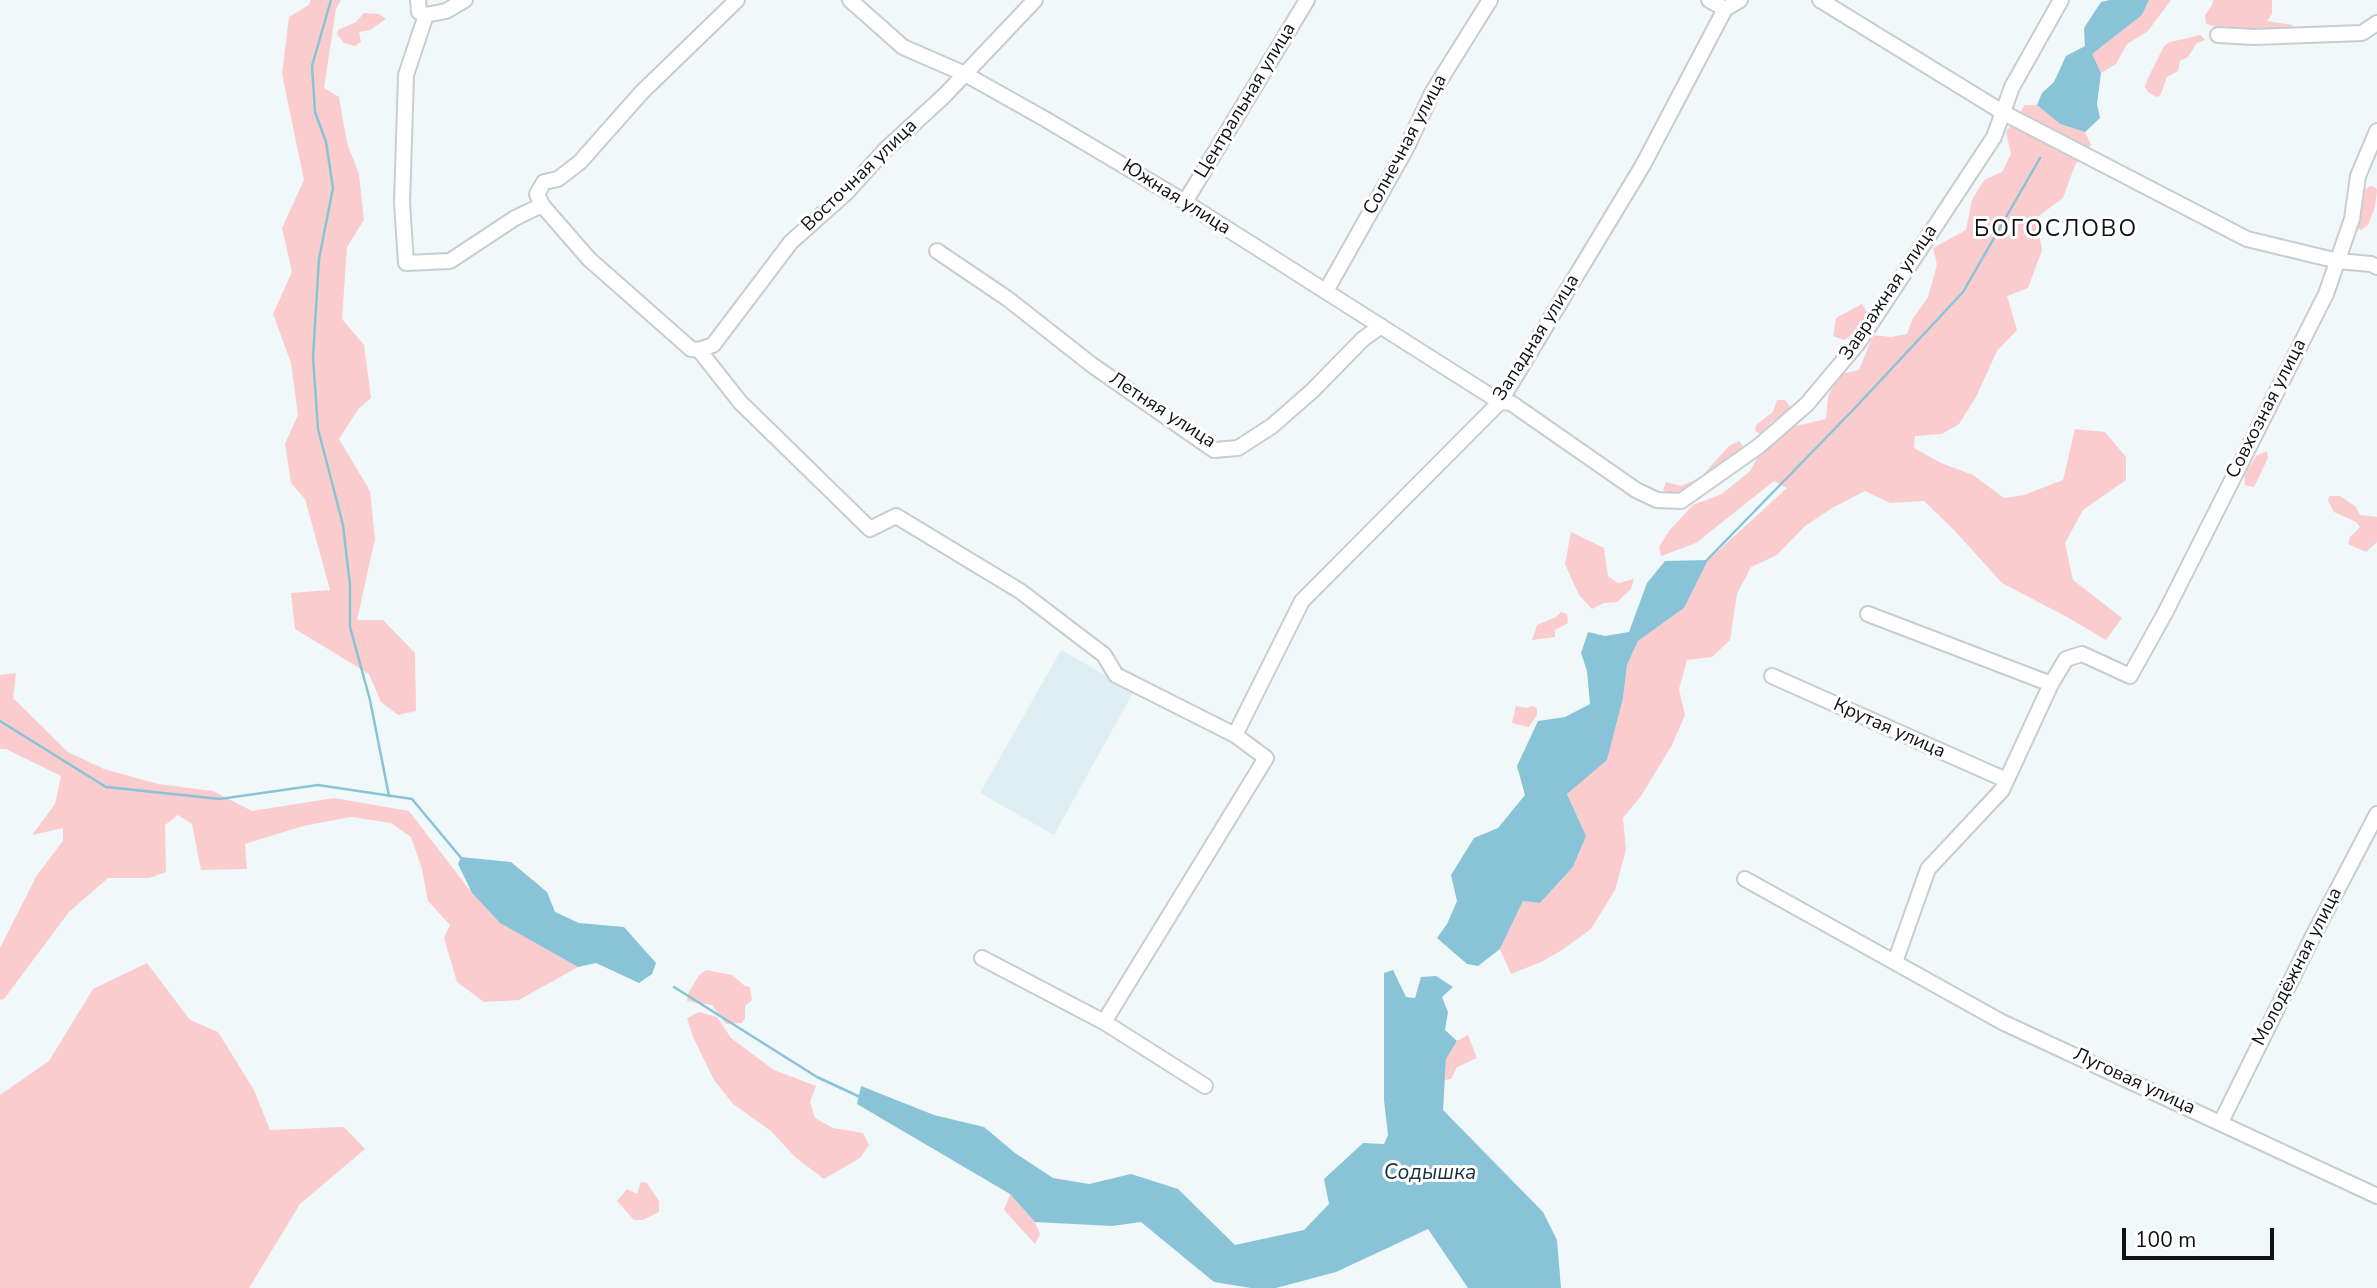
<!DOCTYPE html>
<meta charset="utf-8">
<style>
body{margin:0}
#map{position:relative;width:2377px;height:1288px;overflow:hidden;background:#f1f8fa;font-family:"Nunito Sans",sans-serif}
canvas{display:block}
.scale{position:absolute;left:2122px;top:1228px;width:152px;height:32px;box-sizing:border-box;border:4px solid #0f1112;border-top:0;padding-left:9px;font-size:21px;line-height:24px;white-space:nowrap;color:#0f1112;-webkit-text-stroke:5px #fff;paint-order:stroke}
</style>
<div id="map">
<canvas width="2377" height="1288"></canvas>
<div class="scale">100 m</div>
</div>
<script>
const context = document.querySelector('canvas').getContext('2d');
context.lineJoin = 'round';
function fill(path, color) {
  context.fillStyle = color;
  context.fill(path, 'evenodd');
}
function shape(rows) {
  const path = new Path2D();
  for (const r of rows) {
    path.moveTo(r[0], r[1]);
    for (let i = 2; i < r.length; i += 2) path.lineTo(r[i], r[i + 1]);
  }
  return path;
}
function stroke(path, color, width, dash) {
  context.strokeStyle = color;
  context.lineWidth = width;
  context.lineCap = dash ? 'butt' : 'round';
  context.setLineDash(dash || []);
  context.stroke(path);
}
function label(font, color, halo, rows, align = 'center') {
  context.font = font + ' "Nunito Sans",sans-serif';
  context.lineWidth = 6;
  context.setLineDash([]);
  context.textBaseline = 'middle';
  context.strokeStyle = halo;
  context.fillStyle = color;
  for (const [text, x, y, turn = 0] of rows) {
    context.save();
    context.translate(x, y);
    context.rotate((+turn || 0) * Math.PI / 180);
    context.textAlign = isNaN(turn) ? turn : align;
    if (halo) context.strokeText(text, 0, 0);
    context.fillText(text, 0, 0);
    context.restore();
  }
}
fill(shape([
 [1061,650,1134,691,1054,835,980,793]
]), '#dfeef3');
fill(shape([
 [311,0,341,0,336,9,324,88,339,97,347,143,359,174,364,220,347,247,342,319,364,345,371,398,359,408,339,439,370,491,375,539,357,620,383,620,415,653,416,711,398,715,381,702,369,674,295,629,291,593,330,590,305,499,291,483,285,444,298,415,291,363,273,314,292,272,282,228,304,180,282,74,289,17,309,5],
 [2149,0,2171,0,2148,31,2127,44,2116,64,2101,73,2091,54,2142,15],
 [2213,0,2272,0,2272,14,2267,21,2293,25,2292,32,2239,30,2226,26,2221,28,2206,24,2205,15,2212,5],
 [364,13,379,14,386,19,370,30,359,32,361,42,355,46,344,43,337,34,338,30,356,22],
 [2201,35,2205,40,2197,43,2188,57,2180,61,2178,71,2167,77,2160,96,2156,97,2148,92,2145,87,2147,80,2164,46,2170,42],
 [2025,105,2037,105,2060,124,2085,132,2091,145,2075,165,2063,198,2036,218,2042,250,2028,288,2007,296,2017,330,1997,351,1976,397,1959,424,1942,434,1915,436,1914,448,1941,463,1973,475,2004,498,2024,495,2063,480,2075,429,2105,432,2126,457,2126,480,2083,510,2065,543,2073,580,2122,618,2106,640,2067,617,2002,583,1954,530,1924,501,1890,503,1865,491,1834,507,1805,526,1777,555,1751,567,1737,594,1730,640,1712,657,1687,660,1679,689,1685,715,1672,745,1641,796,1623,818,1626,850,1615,890,1591,929,1562,950,1541,962,1511,974,1500,949,1523,901,1540,903,1573,867,1586,836,1567,794,1607,759,1623,698,1627,665,1638,641,1684,608,1708,560,1787,488,1774,481,1696,543,1661,556,1659,547,1669,531,1693,505,1722,494,1750,471,1761,451,1787,428,1826,419,1828,396,1840,374,1859,370,1873,335,1891,337,1907,334,1912,320,1928,297,1937,265,1933,248,1966,230,1972,200,1984,180,2002,172,2011,154,2006,132],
 [2370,186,2375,187,2377,190,2375,207,2368,225,2361,230,2356,226,2365,190],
 [1862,304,1867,312,1865,319,1855,333,1844,340,1833,336,1836,318],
 [1777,400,1785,400,1792,409,1783,417,1771,422,1764,435,1755,431,1756,425,1773,412],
 [1739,441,1743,446,1709,478,1681,494,1671,494,1663,490,1666,482,1681,486,1701,477,1729,446],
 [2267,451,2268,458,2254,487,2245,485,2244,475,2256,456],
 [2329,496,2340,496,2355,506,2360,515,2377,517,2377,542,2366,552,2348,544,2350,537,2360,527,2356,522,2334,512,2328,501],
 [1571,532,1604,548,1608,576,1612,579,1618,583,1634,579,1631,589,1617,602,1604,603,1592,609,1579,595,1565,564],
 [1561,612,1567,614,1568,623,1555,630,1555,637,1532,640,1537,625,1556,617],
 [16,673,13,698,68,752,104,769,158,784,213,791,252,811,334,798,409,811,472,893,500,923,578,967,519,1000,484,1002,457,982,444,938,450,925,428,901,422,869,411,837,391,823,351,817,303,826,245,844,247,869,201,870,192,824,178,815,165,825,166,872,149,878,108,878,69,912,4,999,0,1000,0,948,37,875,63,841,63,828,32,835,55,804,61,776,6,749,0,749,0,675],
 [1516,706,1526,708,1534,706,1537,709,1537,715,1529,727,1512,723],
 [147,963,190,1020,218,1032,254,1090,270,1130,344,1127,365,1149,300,1204,249,1288,0,1288,0,1095,49,1061,93,989],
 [706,970,732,975,745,986,750,987,752,1000,745,1006,745,1018,742,1023,726,1024,712,1005,687,1001,688,994,699,975],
 [699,1012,717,1017,731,1038,774,1070,816,1086,810,1102,815,1118,833,1128,863,1133,869,1145,860,1158,824,1179,795,1157,771,1131,733,1104,714,1080,693,1037,687,1018],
 [1468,1035,1477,1058,1457,1067,1451,1079,1445,1080,1446,1059,1457,1041],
 [641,1182,647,1183,659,1201,659,1212,643,1220,634,1220,617,1201,627,1189,637,1194],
 [1010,1194,1035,1222,1040,1234,1035,1244,1004,1210]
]), '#facccd');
fill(shape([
 [2109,0,2149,0,2142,15,2092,54,2101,73,2097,104,2100,118,2085,132,2060,124,2037,105,2042,93,2054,82,2066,56,2085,46,2084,28,2101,2],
 [1708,560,1684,608,1638,641,1627,665,1623,698,1607,760,1567,794,1586,836,1573,867,1540,903,1523,901,1500,949,1478,966,1467,964,1437,938,1447,924,1457,901,1451,875,1474,838,1498,828,1525,795,1517,766,1538,721,1565,717,1590,704,1587,671,1581,653,1588,632,1605,636,1629,632,1647,583,1665,561],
 [461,857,511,862,547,892,555,912,579,923,624,927,656,963,652,974,639,983,596,963,578,967,500,923,472,893,458,864],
 [1393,970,1406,997,1415,998,1421,977,1436,976,1453,987,1442,997,1448,1012,1445,1030,1457,1041,1446,1059,1443,1110,1543,1212,1557,1240,1561,1288,1468,1288,1428,1229,1336,1272,1276,1288,1251,1288,1214,1282,1141,1222,1112,1226,1035,1222,1010,1194,857,1104,861,1086,934,1115,984,1127,1015,1153,1053,1178,1089,1184,1131,1174,1178,1189,1235,1245,1304,1230,1329,1204,1324,1179,1363,1143,1384,1144,1388,1135,1384,1100,1384,973]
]), '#89c3d7');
stroke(shape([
 [331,0,312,66,315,112,326,142,333,188,319,259,313,357,318,429,343,525,350,585,350,627,370,700,389,796],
 [1707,560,1854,409,1963,292,2040,158],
 [0,721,106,787,220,799,318,785,412,799,462,859],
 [674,987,817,1077,860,1097]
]), '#89c3d7', 2.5);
const minor = shape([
 [418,0,419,12,426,15,446,11,465,0],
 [737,0,642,92,580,162,558,179,544,182,537,194,542,205,589,259,691,349,699,350,713,345,791,242,847,192,885,150,944,96,1035,0],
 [850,0,903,47,965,74,1045,119,1185,202,1500,402,1511,403,1636,490,1657,500,1681,501,1759,446,1807,404,1858,343,1994,137,2012,87,2061,0],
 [1709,0,1725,9],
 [1820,0,2004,113,2247,239,2338,261,2371,264,2377,267],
 [1725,9,1740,0],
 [426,15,406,75,402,203,406,263,450,261,515,218,542,205],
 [2218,35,2254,37,2362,33,2377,23],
 [1185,202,1307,0],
 [937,251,1008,299,1092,365,1214,450,1238,448,1272,426,1312,391,1363,339,1381,326],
 [1326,291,1407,147,1432,93,1490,0],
 [699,350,740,402,870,529,896,516,1020,591,1104,655,1116,675,1235,735,1266,758,1104,1022,982,958],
 [1868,614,2051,684],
 [1772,676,2006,780],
 [1235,735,1302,601,1500,402,1643,165,1725,9],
 [1745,879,2002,1022,2377,1196],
 [1895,962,1928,869,2002,790,2051,684,2066,659,2082,654,2130,676,2165,613,2326,294,2352,219,2358,176,2377,131],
 [1104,1022,1205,1086],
 [2221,1122,2312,938,2377,814]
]);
stroke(minor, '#c7cdd0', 18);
stroke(minor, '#fff', 14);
label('19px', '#0f1112', '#fff', [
 ["Центральная улица",1246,101,-59],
 ["Солнечная улица",1406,145,-62],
 ["Восточная улица",860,176,-44],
 ["Южная улица",1176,198,32],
 ["Завражная улица",1889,293,-56],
 ["Западная улица",1537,338,-58],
 ["Совхозная улица",2267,409,-63],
 ["Летняя улица",1162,411,33],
 ["Крутая улица",1889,729,24],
 ["Молодёжная улица",2298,967,-63],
 ["Луговая улица",2134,1082,25]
]);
label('italic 21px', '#15323b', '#fff', [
 ["Содышка",1430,1174]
]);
context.letterSpacing = '2px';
label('23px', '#0f1112', '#fff', [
 ["БОГОСЛОВО",2056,230]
]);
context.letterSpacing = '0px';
</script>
